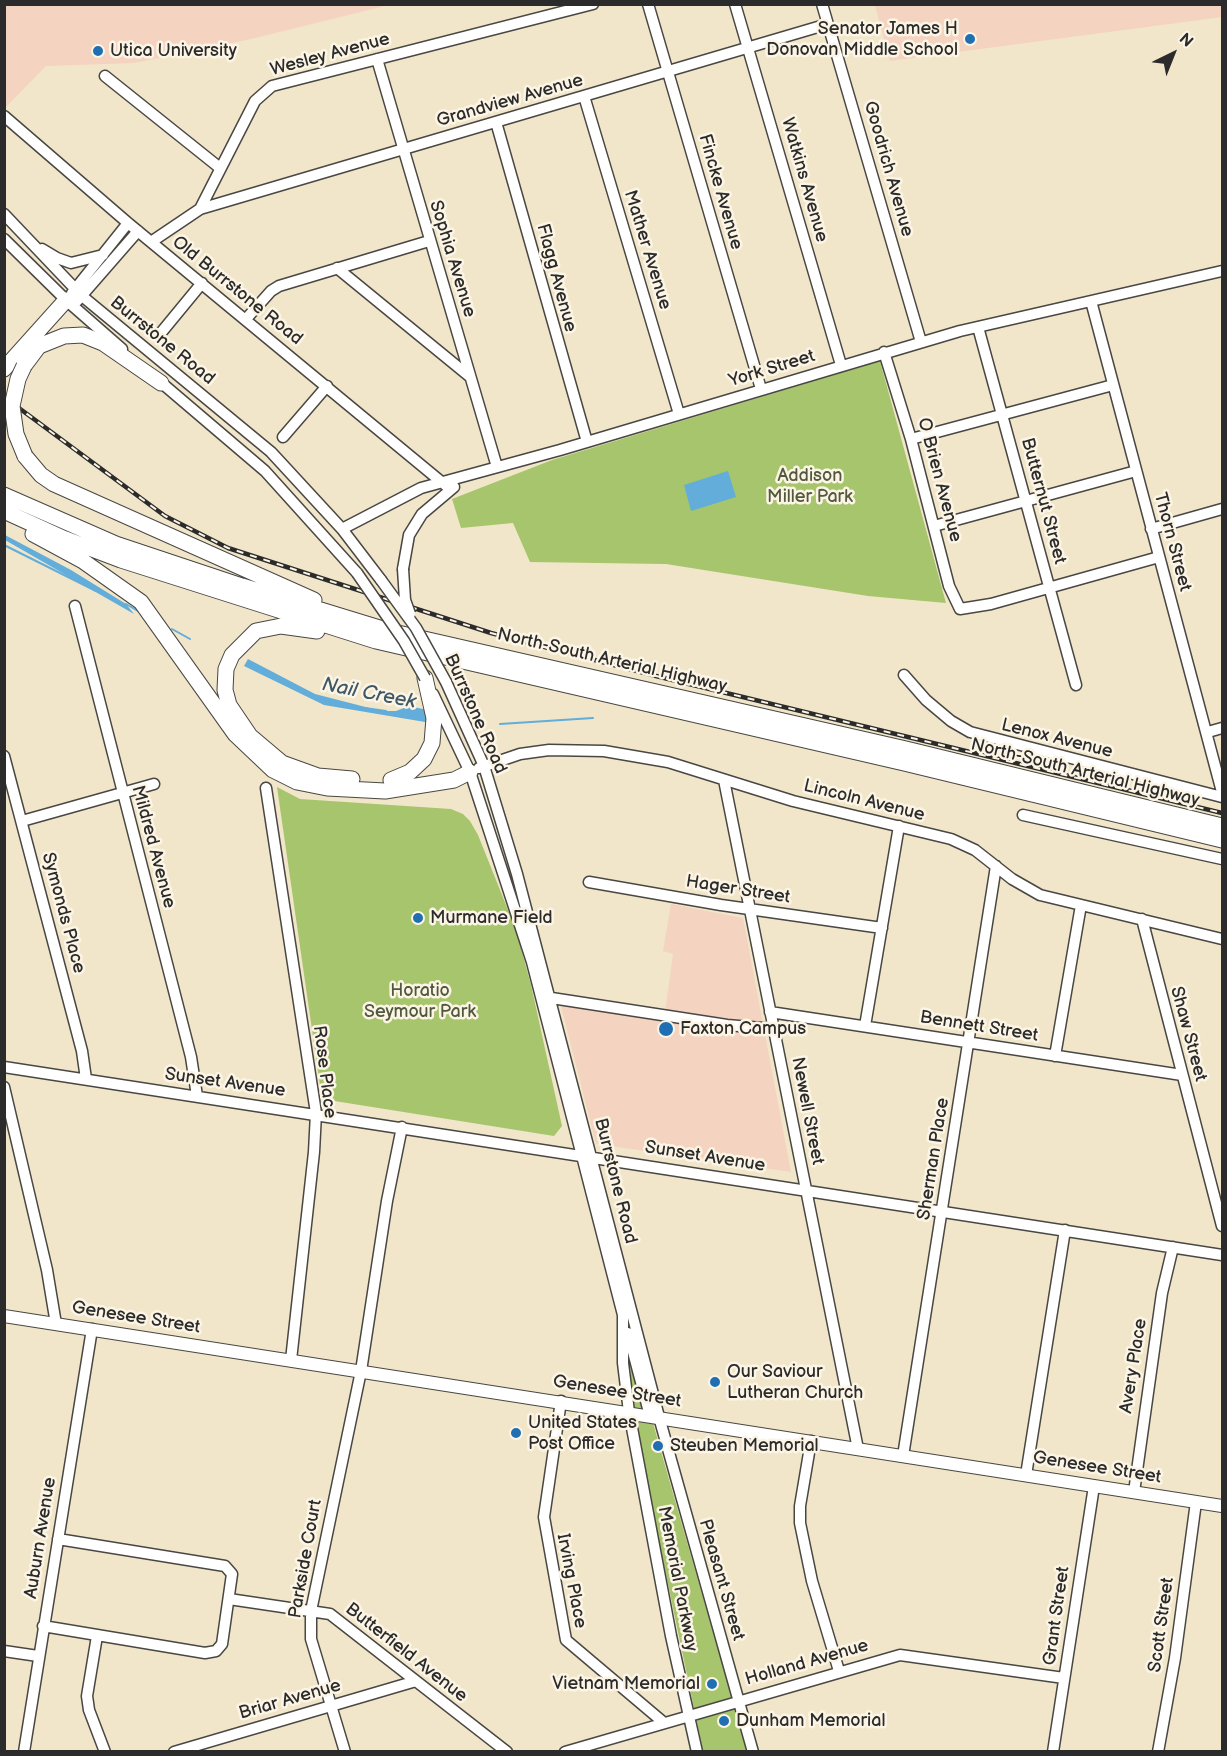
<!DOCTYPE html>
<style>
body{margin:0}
#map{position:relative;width:1227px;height:1756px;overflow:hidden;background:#f1e6c9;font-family:"Balsamiq Sans",sans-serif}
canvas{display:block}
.frame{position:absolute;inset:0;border:6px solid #2b2b2b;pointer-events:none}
.north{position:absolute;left:1143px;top:24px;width:60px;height:60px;-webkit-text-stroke:4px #fcf5e5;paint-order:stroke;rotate:43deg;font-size:16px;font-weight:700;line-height:24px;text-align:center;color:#2b2b2b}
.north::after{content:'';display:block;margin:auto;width:21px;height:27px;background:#2b2b2b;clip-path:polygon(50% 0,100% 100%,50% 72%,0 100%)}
</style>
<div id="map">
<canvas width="1227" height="1756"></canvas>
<div class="frame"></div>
<div class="north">N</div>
</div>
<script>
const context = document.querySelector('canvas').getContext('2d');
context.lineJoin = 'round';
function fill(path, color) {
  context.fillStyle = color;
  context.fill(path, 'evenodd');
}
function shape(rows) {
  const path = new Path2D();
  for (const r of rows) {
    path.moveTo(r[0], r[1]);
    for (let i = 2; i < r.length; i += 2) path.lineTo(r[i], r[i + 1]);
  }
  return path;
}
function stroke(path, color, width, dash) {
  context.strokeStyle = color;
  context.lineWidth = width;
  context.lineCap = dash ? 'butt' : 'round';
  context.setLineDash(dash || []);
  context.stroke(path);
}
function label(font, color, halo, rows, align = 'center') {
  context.font = font + ' "Balsamiq Sans",sans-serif';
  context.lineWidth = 5;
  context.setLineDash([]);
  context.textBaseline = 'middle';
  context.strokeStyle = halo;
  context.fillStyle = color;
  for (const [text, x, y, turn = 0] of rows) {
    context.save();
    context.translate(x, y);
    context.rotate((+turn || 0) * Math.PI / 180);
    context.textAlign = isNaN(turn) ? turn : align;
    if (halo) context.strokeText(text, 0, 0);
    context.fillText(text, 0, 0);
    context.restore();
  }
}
fill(shape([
 [5,4,389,4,389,5,251,39,134,63,46,66,5,108],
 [1222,4,1222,17,890,61,875,5],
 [671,904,743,918,791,1172,596,1144,561,1006,664,1020,673,954,663,951]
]), '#f4d3c0');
fill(shape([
 [880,361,946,603,868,596,666,564,530,562,513,523,461,528,452,499,552,460],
 [277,787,300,799,451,809,463,814,470,821,478,835,516,930,531,985,562,1126,554,1136,322,1099],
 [632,1347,660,1448,747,1751,703,1751,649,1494,630,1379]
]), '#a6c56c');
fill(shape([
 [728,471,736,497,691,511,684,485],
 [5,535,71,570,126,604,134,614,5,540],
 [248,659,315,694,381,711,396,711,409,706,423,709,430,712,431,723,324,705,244,666]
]), '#62adda');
stroke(shape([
 [4,545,96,591],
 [126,604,138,611],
 [172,629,190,639],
 [365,708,386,711],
 [500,724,593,718]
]), '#62adda', 2);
const minor = shape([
 [648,4,761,389],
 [735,4,841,365],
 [822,4,921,342],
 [377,59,497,467],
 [105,76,220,168],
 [584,96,679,414],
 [4,116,128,223,450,489],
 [496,122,587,442],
 [200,209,828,24],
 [4,214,82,296,271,452,342,529,381,580],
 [4,239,66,300,122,349],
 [151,242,200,209,255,101,272,86,593,4],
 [42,249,57,258,71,263,103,255],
 [337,268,469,376],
 [72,293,128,223],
 [77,301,138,231],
 [1091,301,1222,792],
 [246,319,271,291,279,286,429,241],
 [978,327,1076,685],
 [160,334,202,283],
 [884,352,911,439,949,586,960,609,991,604,1159,557],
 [157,379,265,471,357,573],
 [283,437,327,386],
 [911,439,1113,385],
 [934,526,1136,471],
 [342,529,421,488,560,450,960,331,1222,271],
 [1151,529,1222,509],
 [403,569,409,535,422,514,454,487],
 [75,606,191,1057,197,1096],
 [904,675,926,700,951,721,970,732,1222,797],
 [446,682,484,766,517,874,659,1417,753,1752],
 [433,694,470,772,532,962,623,1315,623,1363,629,1412,671,1636,697,1752],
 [1208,732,1222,728],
 [4,756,82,1051,86,1079],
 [479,768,520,754,549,750,604,751,668,762,793,801,951,839,975,850,1012,879,1040,895,1222,939],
 [724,780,858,1449],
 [266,788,316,1113,314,1152,291,1360],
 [1023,815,1222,859],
 [22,821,154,784],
 [589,882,721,905,882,928],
 [1142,919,1222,1226],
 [545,997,727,1025,774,1029],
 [770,1012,1182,1075],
 [865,1026,899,826],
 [1055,1056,1081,905],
 [4,1067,1222,1255],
 [4,1087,47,1270,56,1324],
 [628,1333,650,1416],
 [561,1401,544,1517,566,1640,663,1722],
 [811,1441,800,1506,800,1523,812,1581,839,1671],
 [903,1456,996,866],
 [1026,1475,1065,1230],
 [1134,1492,1162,1293,1173,1247],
 [229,1599,330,1614,507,1752],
 [43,1626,205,1653,216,1651,222,1644,232,1574,225,1566,58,1539],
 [97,1636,87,1696,89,1710,105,1752],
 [4,1651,38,1656],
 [24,1752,92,1329],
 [174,1752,416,1681],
 [345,1752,311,1639,311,1611,361,1371,387,1201,402,1127],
 [565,1752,900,1655,1064,1678],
 [1053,1752,1094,1486],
 [1158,1752,1175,1658,1196,1502]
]);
const major = shape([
 [4,1316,1222,1506]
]);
const highway = shape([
 [24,366,39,346,64,336,83,335,103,343,161,383],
 [4,369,66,300],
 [25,456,41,475,54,484,314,600],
 [4,495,116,544,242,586,389,631,906,749,1222,826],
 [4,511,63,538,121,560,376,641,904,763,1222,840],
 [33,534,83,561,141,602,235,734,273,770,297,782,327,788,385,791,454,780,470,772],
 [317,631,281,626,256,631,232,655,226,669,225,690,229,705,250,736,282,763,318,776,352,779],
 [391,780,410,772,424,759,432,743,434,718,425,678]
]);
stroke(minor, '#494743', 13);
stroke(major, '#494743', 14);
stroke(highway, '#494743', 17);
stroke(minor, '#fff', 10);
stroke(major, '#fff', 12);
stroke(highway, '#fff', 15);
const rail = shape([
 [4,397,165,516,228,548,491,633,656,676,1222,813]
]);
stroke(rail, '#2b2b2b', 4.5);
stroke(rail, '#fcf5e5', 2, [7]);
const minorBridge = shape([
 [403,569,405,600,410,614],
 [357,573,404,641,425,678],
 [381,580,416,628,446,682]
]);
const highwayBridge = shape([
 [24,366,18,379,12,406,16,434,25,456]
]);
stroke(minorBridge, '#494743', 13, []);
stroke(highwayBridge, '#494743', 17, []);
stroke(minorBridge, '#fff', 10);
stroke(highwayBridge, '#fff', 15);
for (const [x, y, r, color] of [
 [970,39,6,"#1f6fb2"],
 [98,51,6,"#1f6fb2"],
 [418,918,6,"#1f6fb2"],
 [666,1029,8,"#1f6fb2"],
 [715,1382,6,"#1f6fb2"],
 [516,1433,6,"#1f6fb2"],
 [658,1446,6,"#1f6fb2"],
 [712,1684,6,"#1f6fb2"],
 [724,1721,6,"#1f6fb2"]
]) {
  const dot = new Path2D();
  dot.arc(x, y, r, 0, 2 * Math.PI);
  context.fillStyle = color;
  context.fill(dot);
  stroke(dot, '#fcf5e5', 2);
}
label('18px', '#2b2b2b', '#fcf5e5', [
 ["Senator James H",958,29,"right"],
 ["Donovan Middle School",958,50,"right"],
 ["Utica University",110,51],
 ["Murmane Field",430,918],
 ["Faxton Campus",680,1029],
 ["Our Saviour",727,1372],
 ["Lutheran Church",727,1393],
 ["United States",528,1423],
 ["Post Office",528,1444],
 ["Steuben Memorial",670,1446],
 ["Vietnam Memorial",700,1684,"right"],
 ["Dunham Memorial",736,1721]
], 'left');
label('18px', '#2b2b2b', '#fcf5e5', [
 ["Wesley Avenue",330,55,-15],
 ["Grandview Avenue",510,101,-16],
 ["Goodrich Avenue",888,169,74],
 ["Watkins Avenue",804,180,74],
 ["Fincke Avenue",720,192,74],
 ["Mather Avenue",647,250,73],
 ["Sophia Avenue",452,259,73],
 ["Flagg Avenue",556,278,75],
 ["Old Burrstone Road",237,291,39],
 ["Burrstone Road",162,341,39],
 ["York Street",772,369,-17],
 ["O Brien Avenue",939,480,75],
 ["Butternut Street",1043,501,75],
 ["Thorn Street",1172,542,75],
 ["North-South Arterial Highway",612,661,13],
 ["Burrstone Road",475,714,66],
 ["Lenox Avenue",1057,739,14],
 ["North-South Arterial Highway",1085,773,14],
 ["Lincoln Avenue",864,801,14],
 ["Mildred Avenue",153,847,75],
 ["Hager Street",738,890,9],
 ["Symonds Place",63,913,75],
 ["Bennett Street",979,1027,9],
 ["Shaw Street",1188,1034,75],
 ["Rose Place",324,1072,83],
 ["Sunset Avenue",225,1083,8],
 ["Newell Street",807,1111,79],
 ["Sunset Avenue",705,1157,9],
 ["Sherman Place",934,1159,-81],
 ["Burrstone Road",615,1181,76],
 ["Genesee Street",136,1318,9],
 ["Avery Place",1134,1366,-81],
 ["Genesee Street",617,1392,9],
 ["Genesee Street",1097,1468,9],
 ["Auburn Avenue",41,1538,-81],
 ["Parkside Court",306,1559,-80],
 ["Memorial Parkway",677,1579,79],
 ["Pleasant Street",721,1580,74],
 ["Irving Place",571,1581,79],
 ["Grant Street",1057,1616,-82],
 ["Scott Street",1162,1625,-82],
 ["Butterfield Avenue",406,1653,38],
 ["Holland Avenue",807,1663,-16],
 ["Briar Avenue",290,1700,-16]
]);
label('18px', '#50593e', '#fcf5e5', [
 ["Addison",810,476],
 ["Miller Park",810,497],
 ["Horatio",420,991],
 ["Seymour Park",420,1012]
]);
label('italic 20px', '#3e5868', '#fcf5e5', [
 ["Nail Creek",369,694,11]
]);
</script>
